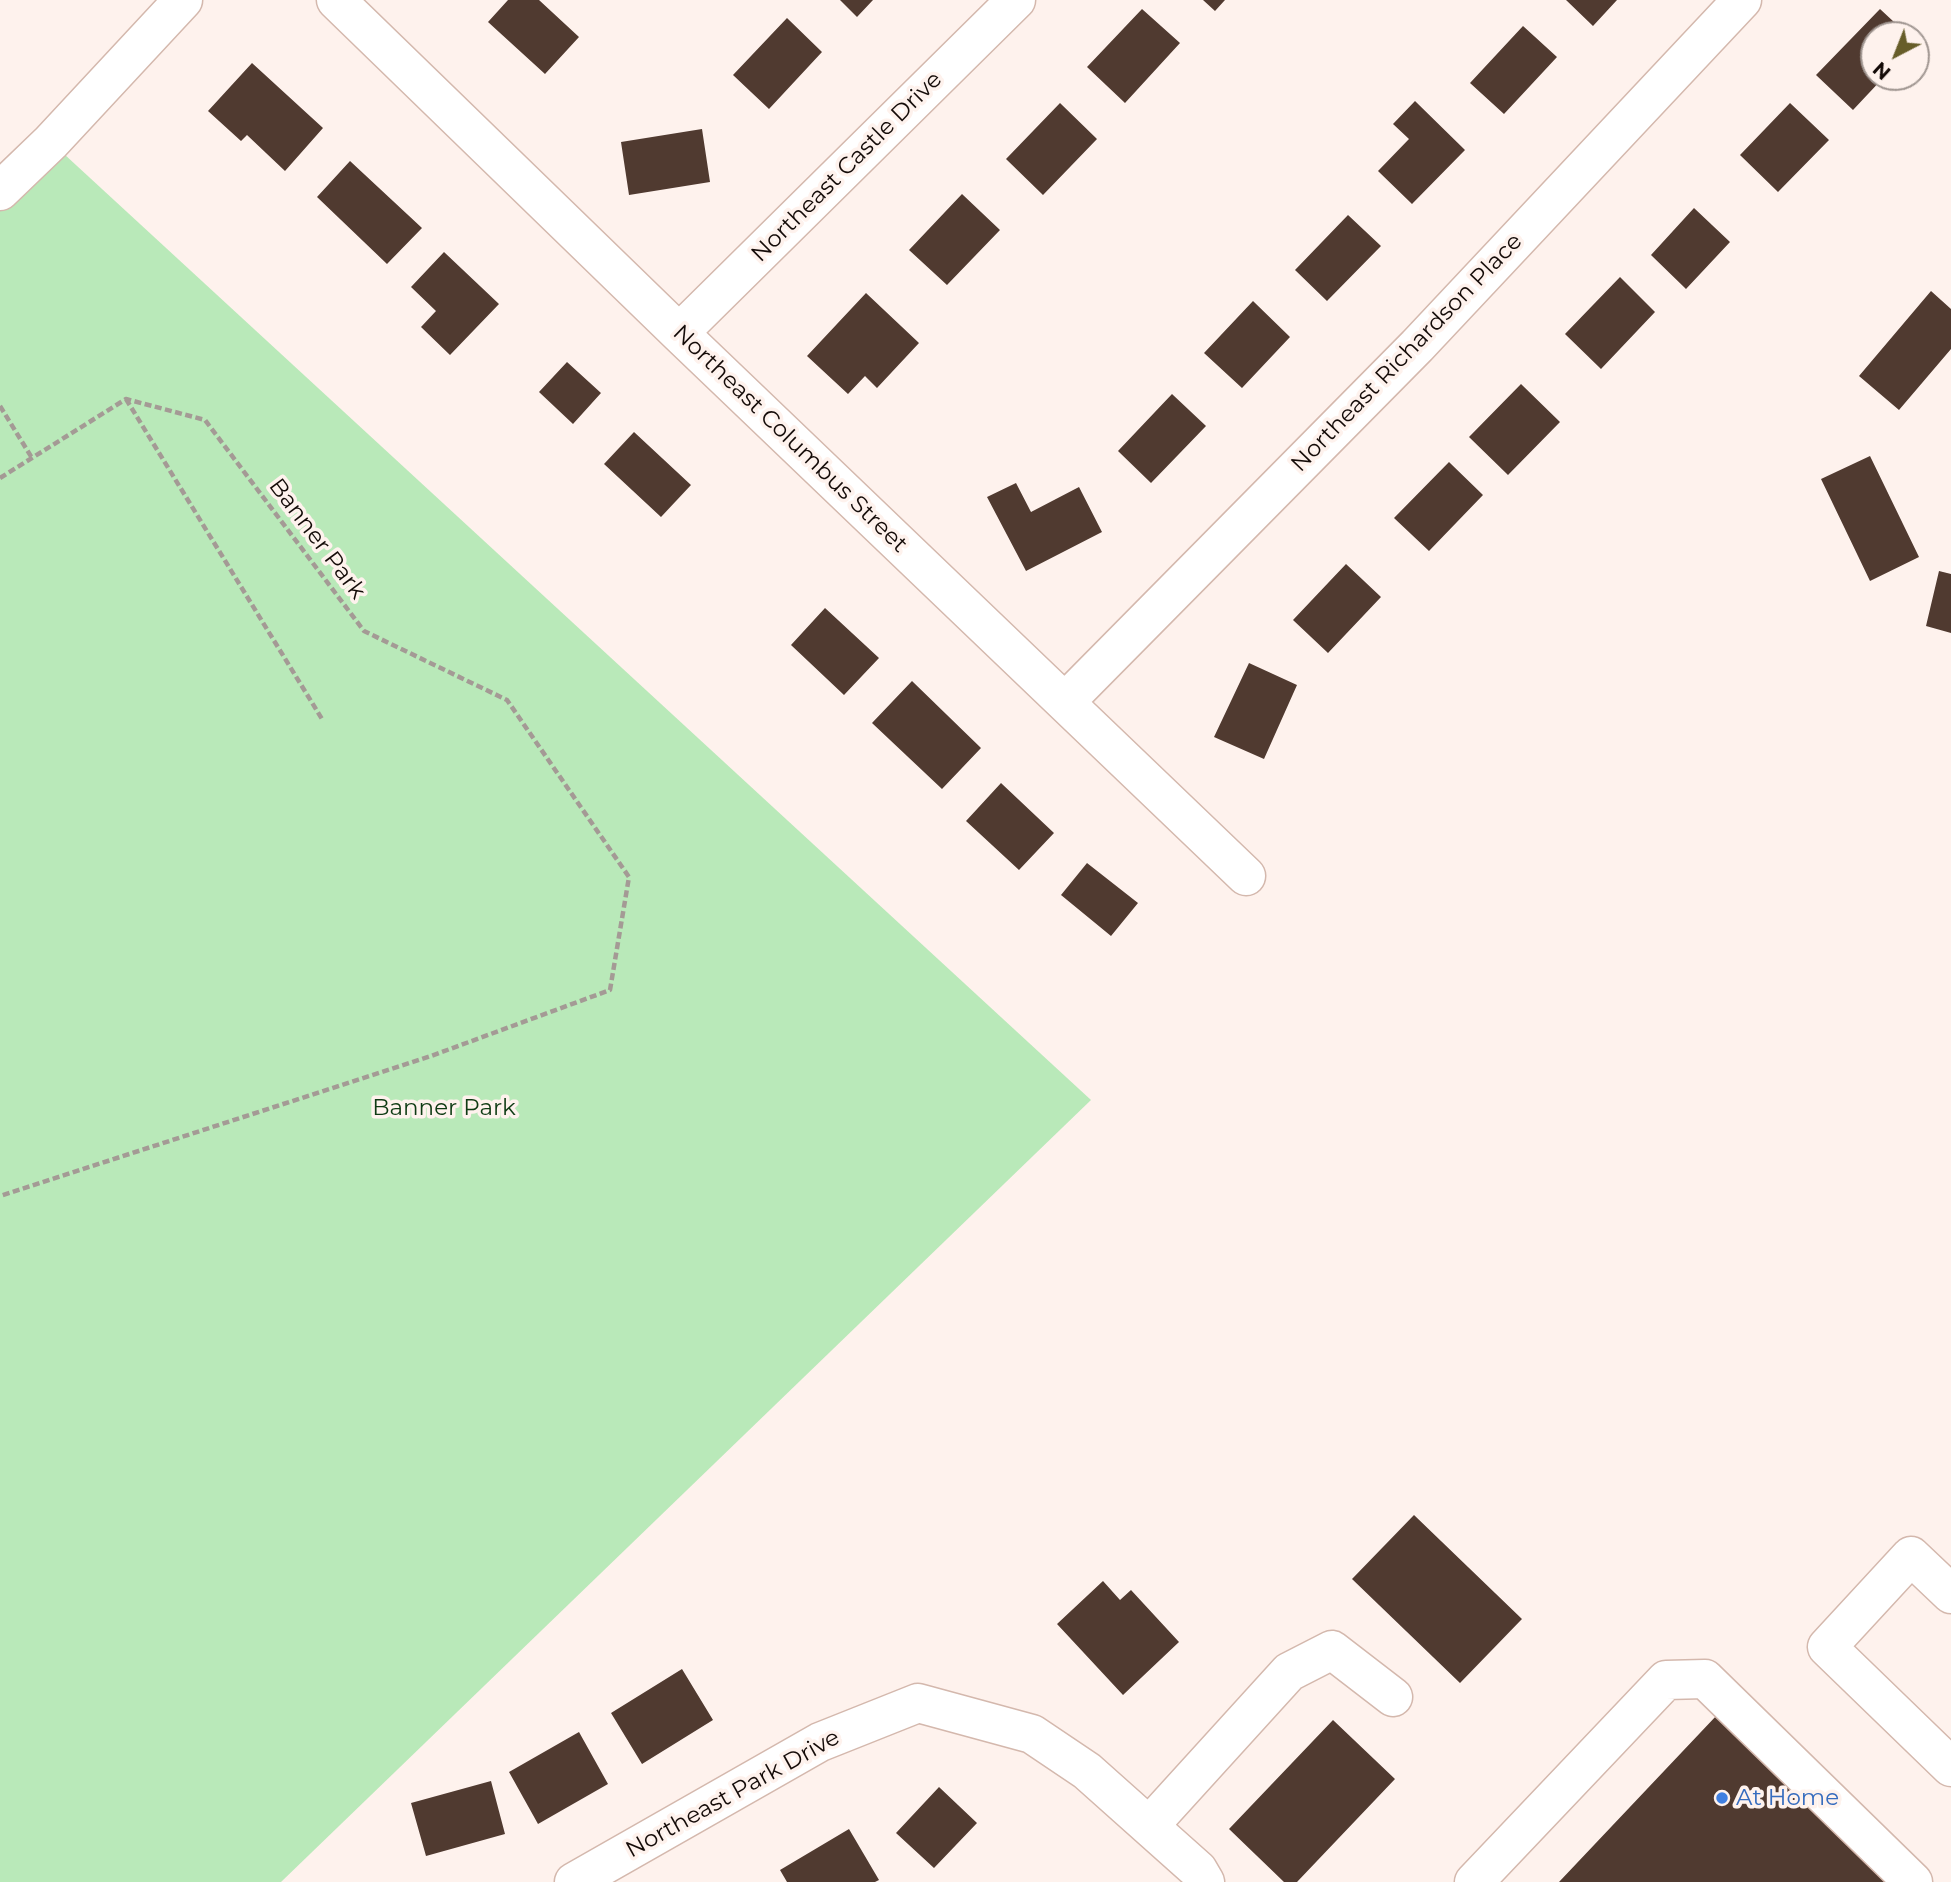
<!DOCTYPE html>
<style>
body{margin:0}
#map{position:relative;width:1951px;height:1882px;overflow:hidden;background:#fef2ed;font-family:Montserrat,sans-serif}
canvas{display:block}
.north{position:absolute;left:1860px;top:21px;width:70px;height:70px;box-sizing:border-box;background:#fef2ed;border:2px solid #a09691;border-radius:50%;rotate:222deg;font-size:19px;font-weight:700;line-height:28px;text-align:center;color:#140b08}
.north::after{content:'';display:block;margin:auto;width:24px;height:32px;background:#675d29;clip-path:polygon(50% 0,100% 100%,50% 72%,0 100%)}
</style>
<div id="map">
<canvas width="1951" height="1882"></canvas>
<div class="north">N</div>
</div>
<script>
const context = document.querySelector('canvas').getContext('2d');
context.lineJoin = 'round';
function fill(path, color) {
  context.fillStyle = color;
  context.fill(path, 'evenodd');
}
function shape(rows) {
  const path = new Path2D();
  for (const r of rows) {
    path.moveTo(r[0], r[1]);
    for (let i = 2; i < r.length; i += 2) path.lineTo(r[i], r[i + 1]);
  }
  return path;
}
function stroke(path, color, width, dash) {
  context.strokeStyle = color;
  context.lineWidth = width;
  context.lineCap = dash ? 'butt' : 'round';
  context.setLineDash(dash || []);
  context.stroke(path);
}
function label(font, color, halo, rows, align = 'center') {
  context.font = font + ' Montserrat,sans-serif';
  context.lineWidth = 7;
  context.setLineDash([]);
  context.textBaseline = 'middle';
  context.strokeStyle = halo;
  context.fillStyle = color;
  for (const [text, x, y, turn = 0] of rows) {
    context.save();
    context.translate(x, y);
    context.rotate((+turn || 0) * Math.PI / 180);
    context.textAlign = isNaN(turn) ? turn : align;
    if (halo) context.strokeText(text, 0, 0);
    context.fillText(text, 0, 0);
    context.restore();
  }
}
fill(shape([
 [51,142,1091,1100,281,1882,0,1882,0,191]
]), '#b9e9b9');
fill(shape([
 [508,0,539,0,579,37,545,74,488,22],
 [840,0,873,0,857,17],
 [1203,0,1225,0,1215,11],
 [1566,0,1617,0,1593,26],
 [1142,9,1180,43,1125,103,1087,67],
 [1880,9,1908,35,1874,35,1874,77,1884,77,1853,110,1816,75],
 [787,18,822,52,769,109,733,75],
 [1523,26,1557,57,1504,114,1470,83],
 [252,63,323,128,285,171,247,135,241,141,208,111],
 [1415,101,1465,150,1412,204,1378,171,1409,139,1393,124],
 [1060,103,1097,139,1043,195,1006,159],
 [1790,103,1829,140,1778,192,1740,155],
 [702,129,710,182,629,195,621,142],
 [350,161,422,228,387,264,317,197],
 [962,194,1000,230,947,285,909,250],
 [1694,208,1730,242,1686,289,1651,255],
 [1348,215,1381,246,1327,301,1295,270],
 [444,252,499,304,450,355,421,327,436,311,411,287],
 [1620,277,1655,312,1601,369,1565,334],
 [1931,291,1951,309,1951,349,1899,410,1859,376],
 [866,293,919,343,877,388,865,376,848,394,807,356],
 [1253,301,1290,337,1242,388,1204,353],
 [567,362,601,393,573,424,539,392],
 [1521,384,1560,422,1508,475,1469,437],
 [1172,394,1206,426,1151,483,1118,451],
 [634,432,691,485,661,517,604,464],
 [1870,456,1919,557,1870,581,1821,479],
 [1449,462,1483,495,1429,551,1394,518],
 [1016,483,1031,512,1079,487,1102,532,1026,571,987,497],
 [1346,564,1381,597,1328,653,1293,620],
 [1939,571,1951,574,1951,633,1926,626],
 [825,608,879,658,844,695,791,645],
 [1249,663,1297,685,1264,759,1214,737],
 [912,681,981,748,942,789,872,723],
 [1001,783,1054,833,1019,870,966,821],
 [1087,863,1138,903,1111,936,1061,895],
 [1414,1515,1522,1619,1460,1683,1352,1579],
 [1103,1581,1120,1600,1131,1590,1179,1642,1123,1695,1057,1624],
 [682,1669,713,1720,642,1764,611,1713],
 [1717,1715,1894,1882,1559,1882],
 [1333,1720,1395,1779,1297,1882,1284,1882,1229,1829],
 [579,1732,608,1784,538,1824,509,1772],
 [491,1781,505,1834,426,1856,411,1803],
 [939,1787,977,1823,934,1868,896,1833],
 [849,1829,879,1880,875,1882,787,1882,780,1870]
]), '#503a30');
const minor = shape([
 [336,0,679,333,1246,876],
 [0,191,51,142,183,0],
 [679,333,1016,0],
 [1066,701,1417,346,1742,0],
 [1951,1594,1911,1556,1827,1647,1951,1767],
 [1149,1826,1289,1672,1332,1650,1393,1697],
 [574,1882,820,1742,918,1703,1032,1734,1087,1771,1198,1870,1205,1882],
 [1474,1882,1666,1680,1705,1679,1913,1882]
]);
stroke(minor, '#d4b8ad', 41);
stroke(shape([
 [126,399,322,719],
 [0,406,32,458],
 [0,478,126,399,205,420,364,631,507,700,629,877,610,990,431,1056,0,1196]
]), '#a49a95', 4.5, [7, 3.5]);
stroke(minor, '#fff', 38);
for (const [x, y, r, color] of [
 [1722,1798,7,"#3f7fe0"]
]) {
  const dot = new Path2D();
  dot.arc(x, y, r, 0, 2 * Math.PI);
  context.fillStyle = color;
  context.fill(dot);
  stroke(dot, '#fef2ed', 2.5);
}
label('23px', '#140b08', '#fef2ed', [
 ["Northeast Castle Drive",847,167,-45],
 ["Northeast Richardson Place",1407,353,-46],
 ["Northeast Columbus Street",790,439,44],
 ["Banner Park",317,539,53],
 ["Northeast Park Drive",733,1794,-29]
]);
label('23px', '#0e3b13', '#fef2ed', [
 ["Banner Park",444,1108]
]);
label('23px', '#366cbe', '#fef2ed', [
 ["At Home",1736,1798]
], 'left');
</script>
